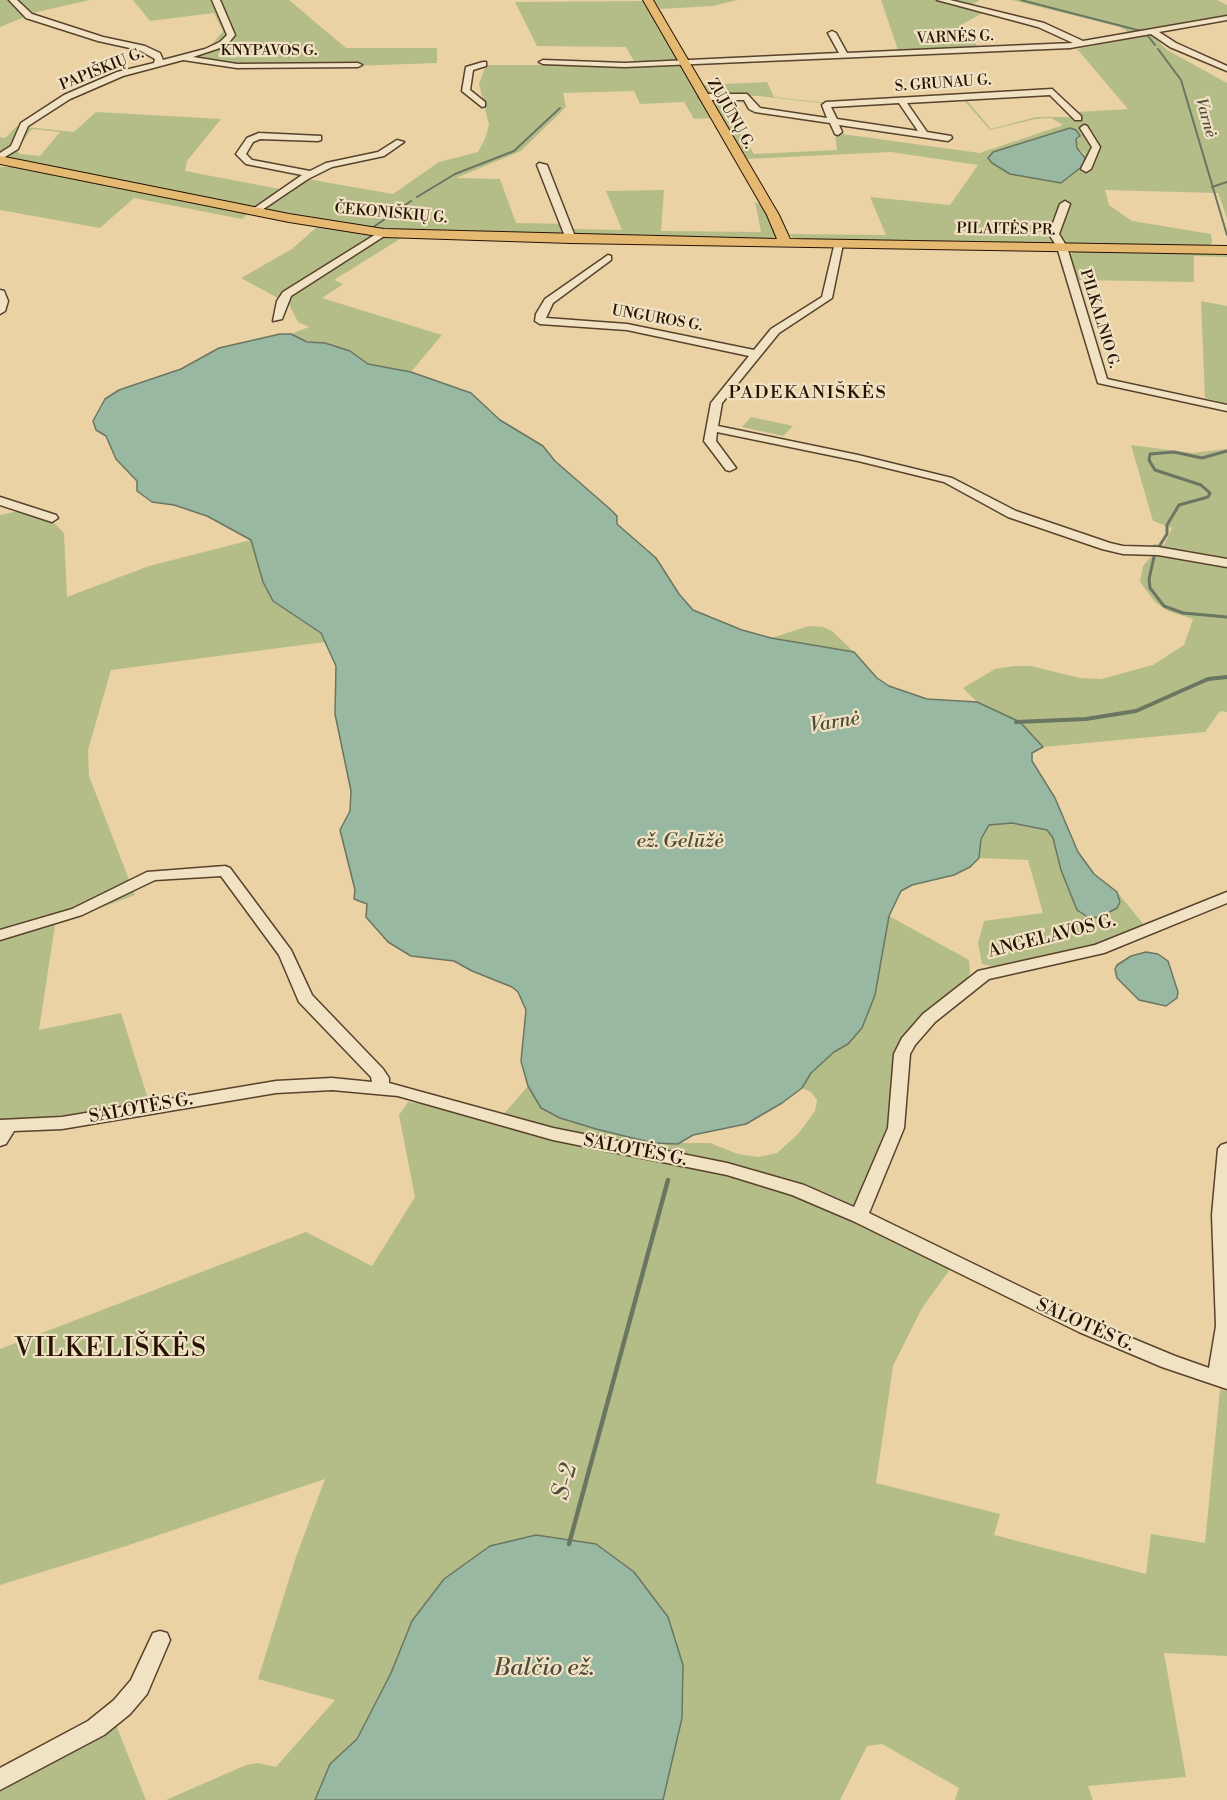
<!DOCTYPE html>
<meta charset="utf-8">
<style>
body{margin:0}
canvas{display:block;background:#ead2a4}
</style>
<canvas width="1227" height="1800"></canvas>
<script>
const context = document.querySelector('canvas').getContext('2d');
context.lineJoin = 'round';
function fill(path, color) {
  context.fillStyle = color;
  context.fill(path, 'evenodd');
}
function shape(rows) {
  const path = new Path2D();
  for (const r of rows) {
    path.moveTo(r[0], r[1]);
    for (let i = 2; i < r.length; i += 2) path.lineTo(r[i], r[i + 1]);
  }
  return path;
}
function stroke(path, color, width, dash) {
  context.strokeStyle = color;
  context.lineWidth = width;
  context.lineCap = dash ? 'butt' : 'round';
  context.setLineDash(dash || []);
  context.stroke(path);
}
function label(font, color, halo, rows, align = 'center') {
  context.font = font + ' "Libre Bodoni",serif';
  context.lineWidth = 4.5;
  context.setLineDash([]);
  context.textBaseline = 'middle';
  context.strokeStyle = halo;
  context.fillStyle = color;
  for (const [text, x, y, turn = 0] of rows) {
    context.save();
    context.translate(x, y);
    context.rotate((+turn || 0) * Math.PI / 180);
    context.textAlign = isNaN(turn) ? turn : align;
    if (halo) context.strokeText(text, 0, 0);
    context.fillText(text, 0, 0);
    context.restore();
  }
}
fill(shape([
 [0,0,90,0,37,12,0,27],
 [133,0,289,0,346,48,437,48,437,63,295,68,239,68,207,64,188,58,209,48,223,31,214,13,150,21],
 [654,0,738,0,713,6,660,9],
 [881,0,980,0,966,8,983,13,961,25,978,47,898,50],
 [1012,0,1217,0,1227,5,1227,16,1131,34,1120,27],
 [644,1,712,118,694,119,684,102,640,104,634,91,563,93,566,107,521,151,456,178,500,179,516,223,571,224,574,229,622,230,606,191,664,190,661,231,761,232,755,202,761,205,777,233,775,237,760,240,455,234,355,227,0,157,0,137,5,138,17,126,74,132,96,112,221,119,187,161,185,171,290,191,307,179,393,194,439,162,478,152,485,139,489,125,479,84,486,65,636,65,626,47,537,46,515,2],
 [32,129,60,132,40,156,20,154,16,149],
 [1151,34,1167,50,1227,83,1227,218,1218,193,1105,190,1109,205,1132,221,1211,234,1212,243,1207,246,794,239,789,234,886,235,870,197,950,205,978,165,891,152,745,159,702,85,767,82,774,97,828,103,964,97,991,129,1036,117,1076,117,1077,112,1128,109,1077,49],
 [719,95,759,96,829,104,962,98,990,130,1035,119,1051,118,1063,125,980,153,835,133,837,150,754,154],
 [1070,128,1076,130,1080,138,1076,139,1077,148,1085,154,1031,177,1018,176,992,163],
 [0,167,16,167,249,212,242,219,134,198,100,228,0,210],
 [318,226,403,237,334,280,343,284,322,298,442,335,411,372,368,364,350,351,297,339,291,334,309,327,298,322,289,304,241,278,292,249],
 [1075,251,1227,252,1227,257,1194,256,1194,282,1077,280,1070,255],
 [1201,301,1227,306,1227,404,1205,398],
 [751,417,793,426,783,436,742,427],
 [1131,445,1193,453,1227,449,1227,712,1220,711,1205,732,1043,747,1020,722,977,702,963,688,995,669,1014,666,1031,666,1080,678,1101,679,1153,665,1184,645,1193,619,1168,611,1155,602,1140,582,1143,566,1151,557,1153,544,1164,545,1172,528,1153,521],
 [19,511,52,521,64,533,67,597,149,566,251,540,263,582,273,601,321,633,325,642,111,670,88,750,89,776,135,895,55,925,39,1030,121,1013,150,1105,65,1118,0,1123,0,515],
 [809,626,823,627,832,631,854,652,771,638],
 [997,823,1037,826,1047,830,1053,838,1061,870,1077,910,1089,918,1120,902,1117,892,1144,925,1093,946,994,967,982,964,978,943,984,921,1043,913,1028,860,979,858,981,839,988,825],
 [889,916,969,960,970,972,966,984,901,1041,892,1111,884,1147,854,1221,951,1268,922,1308,893,1366,876,1483,1000,1514,994,1535,1146,1574,1151,1534,1205,1543,1220,1389,1227,1391,1227,1656,1164,1653,1186,1777,1088,1786,1093,1800,955,1800,959,1788,882,1744,867,1746,840,1800,663,1800,682,1718,683,1665,412,1621,391,1673,357,1739,330,1764,315,1800,166,1800,246,1765,258,1763,276,1767,335,1700,258,1679,296,1557,325,1479,126,1546,0,1585,0,1349,306,1232,372,1266,415,1197,399,1115,408,1102,433,1105,495,1124,528,1086,541,1108,653,1143,710,1143,738,1154,758,1157,777,1153,798,1134,815,1111,817,1100,811,1092,802,1088,811,1073,834,1052,848,1044,881,964],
 [114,1720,146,1800,0,1800,0,1791]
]), '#b4bd88');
const water = shape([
 [1070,128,1076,130,1080,136,1076,139,1077,148,1085,158,1084,165,1061,183,1010,174,992,163,988,158,993,152,1070,128],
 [280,334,291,334,307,342,325,343,350,351,368,364,411,372,471,393,500,420,543,446,555,461,610,509,617,516,617,524,656,558,679,594,693,610,742,630,771,638,854,652,877,678,889,686,927,699,977,702,1020,722,1043,747,1032,753,1032,761,1055,798,1078,852,1094,874,1117,892,1120,902,1117,908,1100,917,1089,918,1077,910,1061,870,1053,838,1047,830,1012,823,989,825,981,839,979,858,970,867,954,875,912,885,901,891,889,916,875,995,862,1028,848,1044,834,1052,811,1073,802,1088,782,1103,746,1124,693,1135,678,1144,653,1143,596,1129,560,1118,541,1108,528,1086,521,1061,526,1010,518,992,512,987,472,971,454,961,411,956,388,942,366,917,367,904,354,899,355,890,340,830,350,811,351,791,335,714,336,666,321,633,273,601,263,582,251,540,207,516,174,505,152,502,137,491,137,481,116,459,106,436,96,430,93,421,105,399,119,390,181,369,219,348,280,334],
 [1146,952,1158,954,1168,961,1178,992,1177,998,1166,1006,1139,1000,1117,978,1115,969,1117,965,1131,956,1146,952],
 [536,1535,596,1544,634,1572,668,1617,683,1665,682,1718,663,1800,315,1800,330,1764,357,1739,391,1673,412,1621,444,1579,490,1546,536,1535]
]);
fill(water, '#99b8a1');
stroke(water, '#6b7662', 1.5);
stroke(shape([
 [1021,0,1141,31],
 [1148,36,1155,45],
 [1158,49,1181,80,1227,235],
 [1212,187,1227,182],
 [417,197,455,174,514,151,560,108],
 [372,228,411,201]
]), '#6b7662', 2);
stroke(shape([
 [1160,545,1167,534,1167,525,1179,505,1208,497,1210,493,1201,485,1155,470,1149,460,1150,454,1174,452,1202,458,1227,451],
 [1154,557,1149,579,1150,588,1164,606,1183,613,1227,617]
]), '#6b7662', 3);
stroke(shape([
 [1016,722,1086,719,1136,711,1208,679,1227,677]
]), '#6b7662', 4);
stroke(shape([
 [569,1544,668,1180]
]), '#6b7662', 4.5);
const minor = shape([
 [9,0,17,0,32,14,103,37,145,46,160,53,163,60,205,49,220,42,227,35,212,0,220,0,235,35,226,46,193,57,237,64,358,63,362,65,358,67,237,68,183,60,123,76,70,99,28,126,18,149,0,160,0,153,11,146,21,123,64,95,117,72,154,63,155,59,139,50,98,41,26,18,9,0],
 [937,0,950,0,1044,23,1083,41,1227,16,1227,20,1159,32,1176,43,1227,66,1227,71,1170,47,1151,34,1070,48,625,67,543,64,539,62,543,60,625,63,839,53,828,33,832,31,836,33,847,53,1073,43,1038,27,937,0],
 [483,62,486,62,486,66,473,70,470,90,485,102,485,106,482,107,462,91,466,67,483,62],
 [1052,89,1081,116,1081,120,1075,120,1050,95,907,103,927,132,951,136,952,138,948,141,839,125,842,132,838,135,835,134,830,123,755,112,749,109,744,100,703,100,699,97,703,94,747,94,760,108,827,118,822,105,826,102,1052,89],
 [899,103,918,131,837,119,831,107,899,103],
 [1084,125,1087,126,1100,147,1091,169,1086,172,1081,169,1092,147,1080,128,1084,125],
 [259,133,321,136,321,140,318,141,260,139,253,142,246,154,252,160,310,171,326,163,378,152,397,140,404,142,384,156,332,167,308,179,256,214,253,213,253,209,302,175,246,164,236,154,247,138,259,133],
 [539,163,547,165,576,239,574,241,566,239,537,165,539,163],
 [1065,201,1070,204,1059,234,1067,247,1107,379,1227,405,1227,411,1098,383,1057,247,1049,234,1060,204,1065,201],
 [381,231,389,233,291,296,282,319,273,321,277,301,283,292,381,231],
 [835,242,843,244,832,298,779,333,722,403,718,426,858,455,952,478,1016,511,1110,543,1123,546,1158,547,1227,559,1227,567,1158,555,1123,554,1102,549,1008,517,944,482,858,461,717,432,716,441,736,468,730,471,726,470,704,441,711,403,749,356,627,330,540,324,535,321,536,314,545,299,608,255,611,256,611,260,553,303,546,318,627,324,754,350,771,329,822,297,835,242],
 [0,290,4,291,8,301,5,311,0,314,0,290],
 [0,497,56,515,58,518,52,522,0,505,0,497],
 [225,866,230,868,291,950,312,995,383,1069,389,1078,389,1083,553,1128,727,1163,804,1185,854,1207,888,1128,894,1054,902,1038,923,1014,978,971,1095,945,1227,892,1227,903,1104,953,989,979,935,1022,915,1045,910,1054,904,1128,869,1213,1093,1322,1175,1356,1209,1368,1216,1326,1212,1215,1218,1149,1221,1145,1227,1143,1227,1389,1162,1367,1079,1332,853,1221,792,1195,727,1175,553,1140,398,1096,332,1090,276,1093,62,1129,14,1131,6,1144,0,1146,0,1120,62,1117,276,1081,332,1078,372,1082,371,1077,299,1002,279,955,221,876,155,880,82,915,0,940,0,930,72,909,147,872,225,866],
 [160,1631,167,1633,170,1640,147,1694,130,1714,104,1735,0,1790,0,1768,88,1721,114,1700,131,1680,153,1633,160,1631]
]);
const major = shape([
 [643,0,653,0,779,215,790,239,1227,246,1227,254,571,243,384,237,289,222,0,164,0,156,289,214,384,229,777,239,767,215,643,0]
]);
stroke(minor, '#58422c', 3);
stroke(major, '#271204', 2);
fill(minor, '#f1e2c4');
fill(major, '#e5b972');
label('15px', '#271204', '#f1e2c4', [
 ["VARNĖS G.",955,38,-2],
 ["KNYPAVOS G.",269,51],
 ["PAPIŠKIŲ G.",102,70,-22],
 ["S. GRUNAU G.",943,84,-4],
 ["ZUJŪNŲ G.",730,114,60],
 ["ČEKONIŠKIŲ G.",391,214,5],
 ["PILAITĖS PR.",1006,230,1],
 ["UNGUROS G.",657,319,10],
 ["PILKALNIO G.",1099,319,73]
]);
label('italic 16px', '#4f4c3b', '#f1e2c4', [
 ["Varnė",1205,118,74]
]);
context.letterSpacing = '1.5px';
label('18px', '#271204', '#f1e2c4', [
 ["PADEKANIŠKĖS",808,394]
]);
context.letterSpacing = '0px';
label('18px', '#271204', '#f1e2c4', [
 ["ANGELAVOS G.",1052,937,-14],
 ["SALOTĖS G.",141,1109,-10],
 ["SALOTĖS G.",635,1151,11],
 ["SALOTĖS G.",1085,1326,24]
]);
label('italic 20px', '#4f4c3b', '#f1e2c4', [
 ["Varnė",835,723,-9],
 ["ež. Gelūžė",680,842]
]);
label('italic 24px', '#4f4c3b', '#f1e2c4', [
 ["S-2",566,1482,-75],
 ["Balčio ež.",544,1669]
]);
context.letterSpacing = '1.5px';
label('26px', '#271204', '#f1e2c4', [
 ["VILKELIŠKĖS",111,1350]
]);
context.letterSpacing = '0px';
</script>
